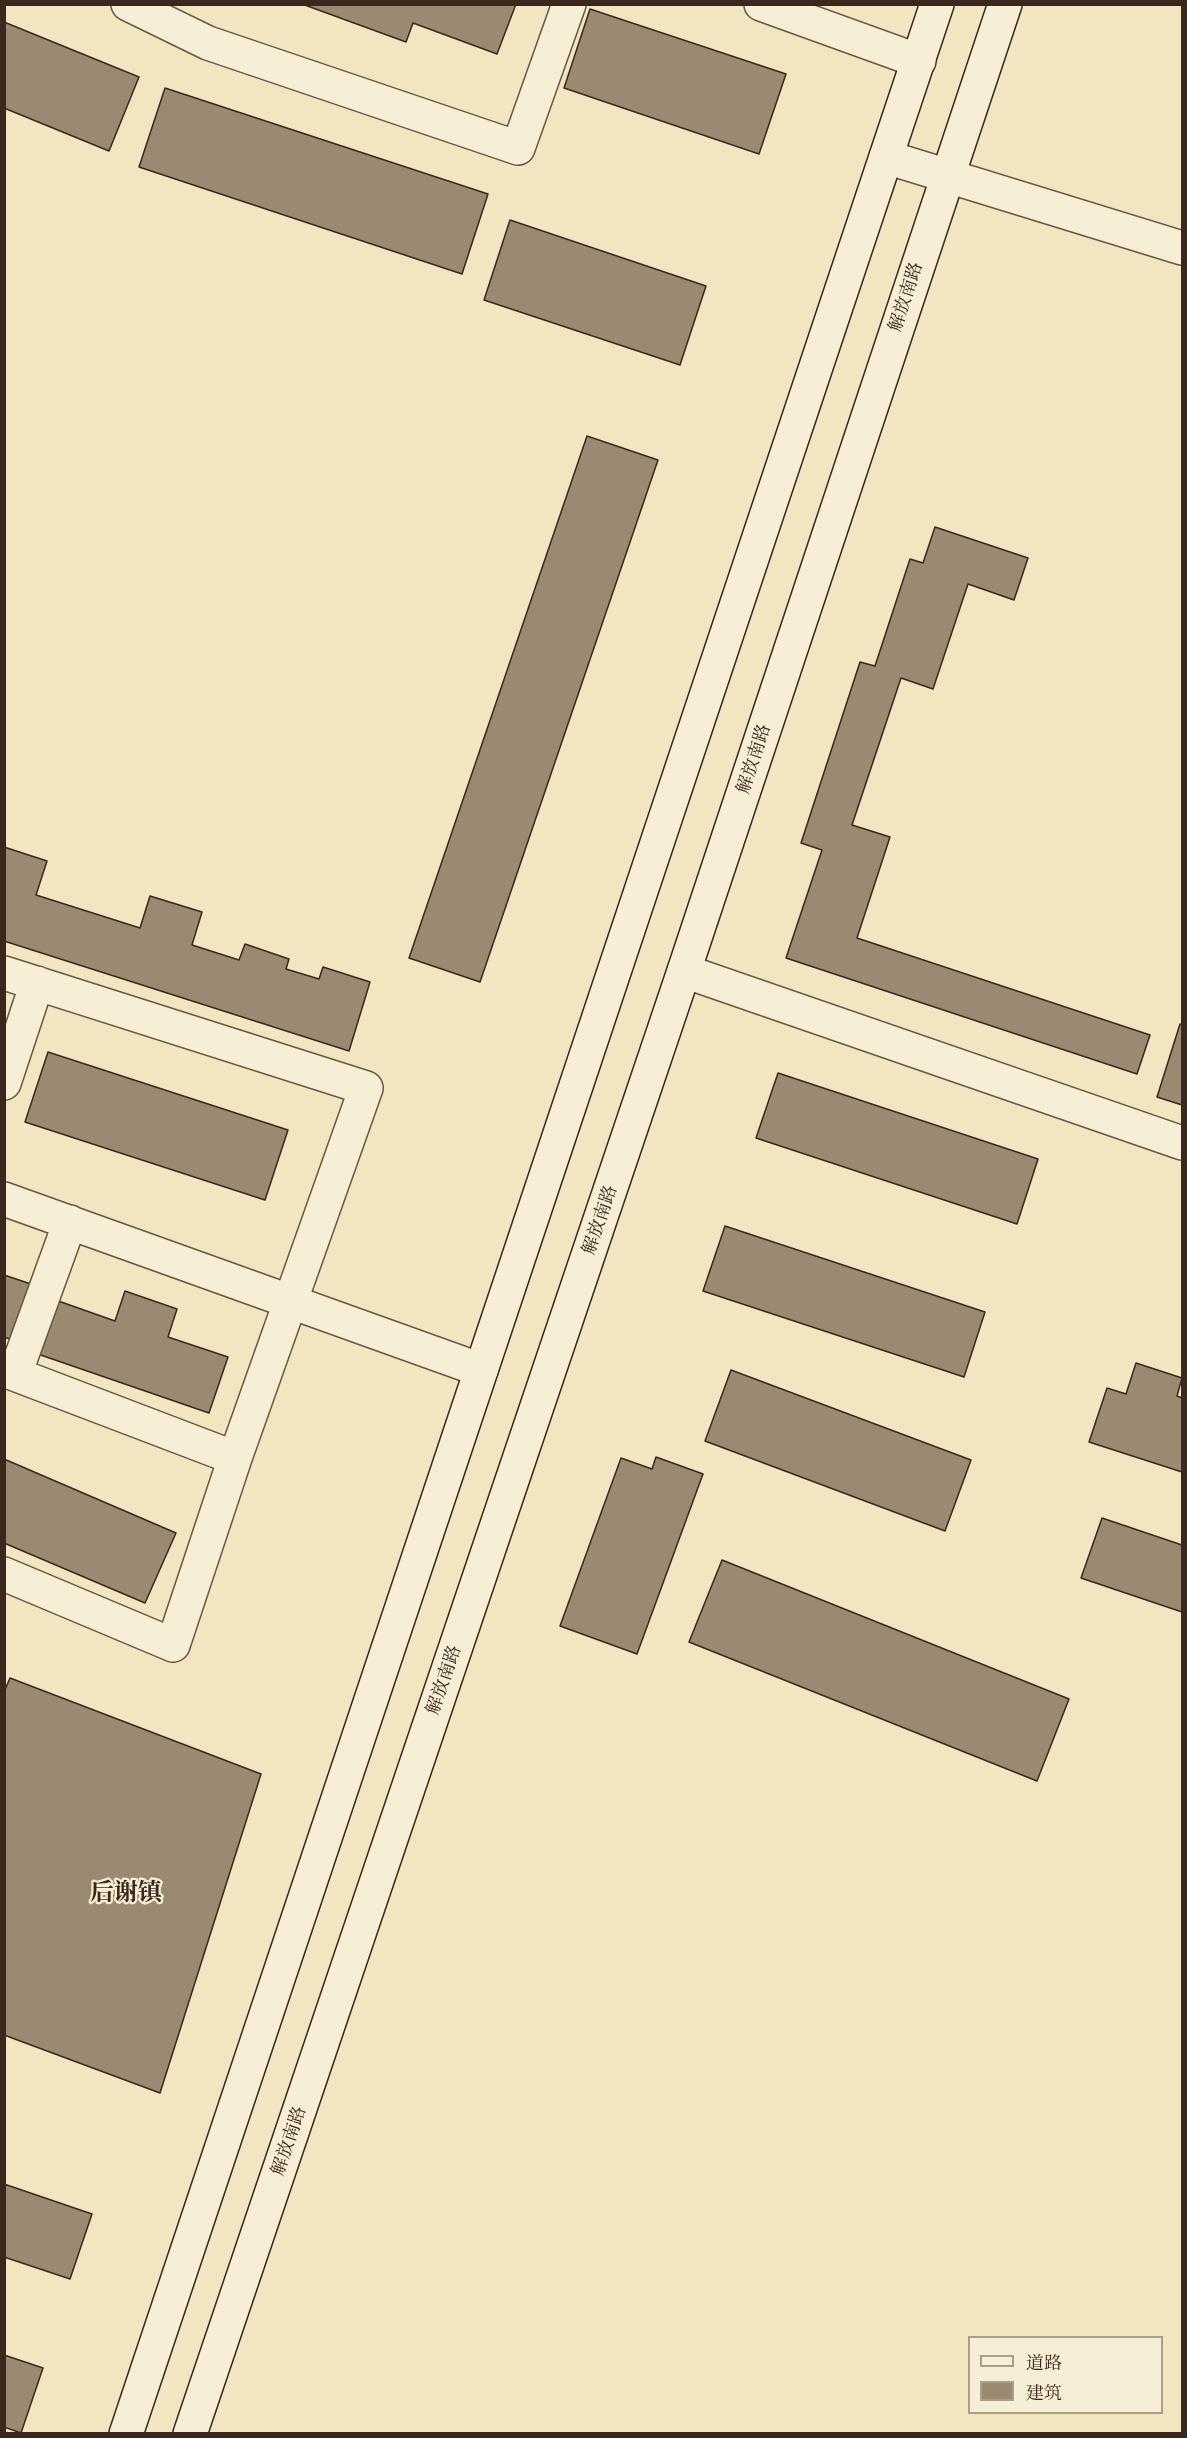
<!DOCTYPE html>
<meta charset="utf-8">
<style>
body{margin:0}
#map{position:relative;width:1187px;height:2438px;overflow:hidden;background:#f1e6c0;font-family:"Libre Caslon Text","Noto Serif SC",serif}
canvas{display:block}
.frame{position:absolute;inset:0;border:6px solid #3b271d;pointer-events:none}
.legend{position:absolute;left:968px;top:2336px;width:195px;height:78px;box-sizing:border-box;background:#f6efd6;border:2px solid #ab9f8c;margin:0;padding:8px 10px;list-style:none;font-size:18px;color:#3b271d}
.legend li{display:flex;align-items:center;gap:12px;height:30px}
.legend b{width:30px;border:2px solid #ab9f8c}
</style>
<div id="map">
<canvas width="1187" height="2438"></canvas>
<div class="frame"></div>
<ul class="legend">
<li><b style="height:8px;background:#f6efd6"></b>道路</li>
<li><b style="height:16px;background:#9a8a72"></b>建筑</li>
</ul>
</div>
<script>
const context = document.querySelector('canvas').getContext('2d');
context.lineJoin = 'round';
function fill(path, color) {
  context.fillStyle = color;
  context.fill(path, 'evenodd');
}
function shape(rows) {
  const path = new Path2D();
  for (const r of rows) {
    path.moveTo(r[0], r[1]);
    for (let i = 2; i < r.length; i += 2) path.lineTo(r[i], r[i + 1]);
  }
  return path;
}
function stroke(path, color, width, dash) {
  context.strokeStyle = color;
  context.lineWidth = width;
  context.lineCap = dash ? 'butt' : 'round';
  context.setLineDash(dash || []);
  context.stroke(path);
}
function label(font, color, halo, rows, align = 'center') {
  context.font = font + ' "Libre Caslon Text","Noto Serif SC",serif';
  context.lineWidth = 4.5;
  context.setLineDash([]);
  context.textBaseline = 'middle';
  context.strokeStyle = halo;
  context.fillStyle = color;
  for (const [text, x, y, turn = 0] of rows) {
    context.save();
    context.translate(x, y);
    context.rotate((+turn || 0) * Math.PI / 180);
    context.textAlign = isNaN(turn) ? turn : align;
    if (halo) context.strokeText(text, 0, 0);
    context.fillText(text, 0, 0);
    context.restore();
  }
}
const building = shape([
 [302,4,516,4,497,54,413,23,406,42,302,4],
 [590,9,786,74,759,154,564,88,590,9],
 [4,22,139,77,109,151,4,108,4,22],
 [165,88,488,194,462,274,139,167,165,88],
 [510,220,706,286,680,365,484,300,510,220],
 [587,436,658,460,480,982,409,958,587,436],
 [935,527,1028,558,1014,600,968,584,933,689,901,678,852,825,890,837,857,938,1150,1035,1137,1074,786,958,822,850,801,843,860,662,875,666,910,559,923,563,935,527],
 [4,847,47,861,36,895,140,928,150,896,202,912,192,945,239,960,245,944,289,959,286,969,319,979,323,967,370,982,349,1051,4,941,4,847],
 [1180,1024,1182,1025,1182,1105,1157,1097,1180,1024],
 [48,1052,288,1130,265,1200,25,1122,48,1052],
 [778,1073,1038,1159,1017,1224,756,1138,778,1073],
 [725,1226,985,1312,964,1377,703,1291,725,1226],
 [4,1275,31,1284,12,1340,4,1337,4,1275],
 [125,1291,177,1309,168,1337,228,1357,209,1413,29,1351,47,1297,115,1321,125,1291],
 [1136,1363,1182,1378,1177,1396,1182,1398,1182,1472,1089,1442,1107,1388,1126,1394,1136,1363],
 [731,1370,971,1460,945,1531,705,1441,731,1370],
 [656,1457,703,1474,637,1654,560,1626,621,1458,652,1469,656,1457],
 [4,1459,176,1533,145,1603,4,1543,4,1459],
 [1102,1518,1182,1545,1182,1612,1081,1578,1102,1518],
 [722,1560,1069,1699,1037,1781,689,1642,722,1560],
 [10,1678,261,1774,160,2093,4,2035,4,1692,10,1678],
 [4,2184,92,2214,70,2279,4,2257,4,2184],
 [4,2355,43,2368,21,2433,4,2427,4,2355]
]);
fill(building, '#9a8a72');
stroke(building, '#3b271d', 1.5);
const minor = shape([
 [128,4,208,43,518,148,569,4],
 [761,4,919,61],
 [886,157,1182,248],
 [684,971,1182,1143],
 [4,973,366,1088,235,1458,173,1645,4,1574],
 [4,1083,37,983],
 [4,1199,481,1370],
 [4,1370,235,1458],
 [15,1374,70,1222]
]);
const secondary = shape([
 [126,2434,937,4],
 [190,2434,684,971,1005,4]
]);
stroke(minor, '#685746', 36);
stroke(secondary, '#3b271d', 36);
stroke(minor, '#f6efd6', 33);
stroke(secondary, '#f6efd6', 33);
label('18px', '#3b271d', '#f6efd6', [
 ["解放南路",906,297,-72],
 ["解放南路",754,759,-72],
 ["解放南路",600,1220,-71],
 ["解放南路",444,1680,-71],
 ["解放南路",289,2141,-71]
]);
label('bold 24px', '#3b271d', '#f6efd6', [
 ["后谢镇",126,1893]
]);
</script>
